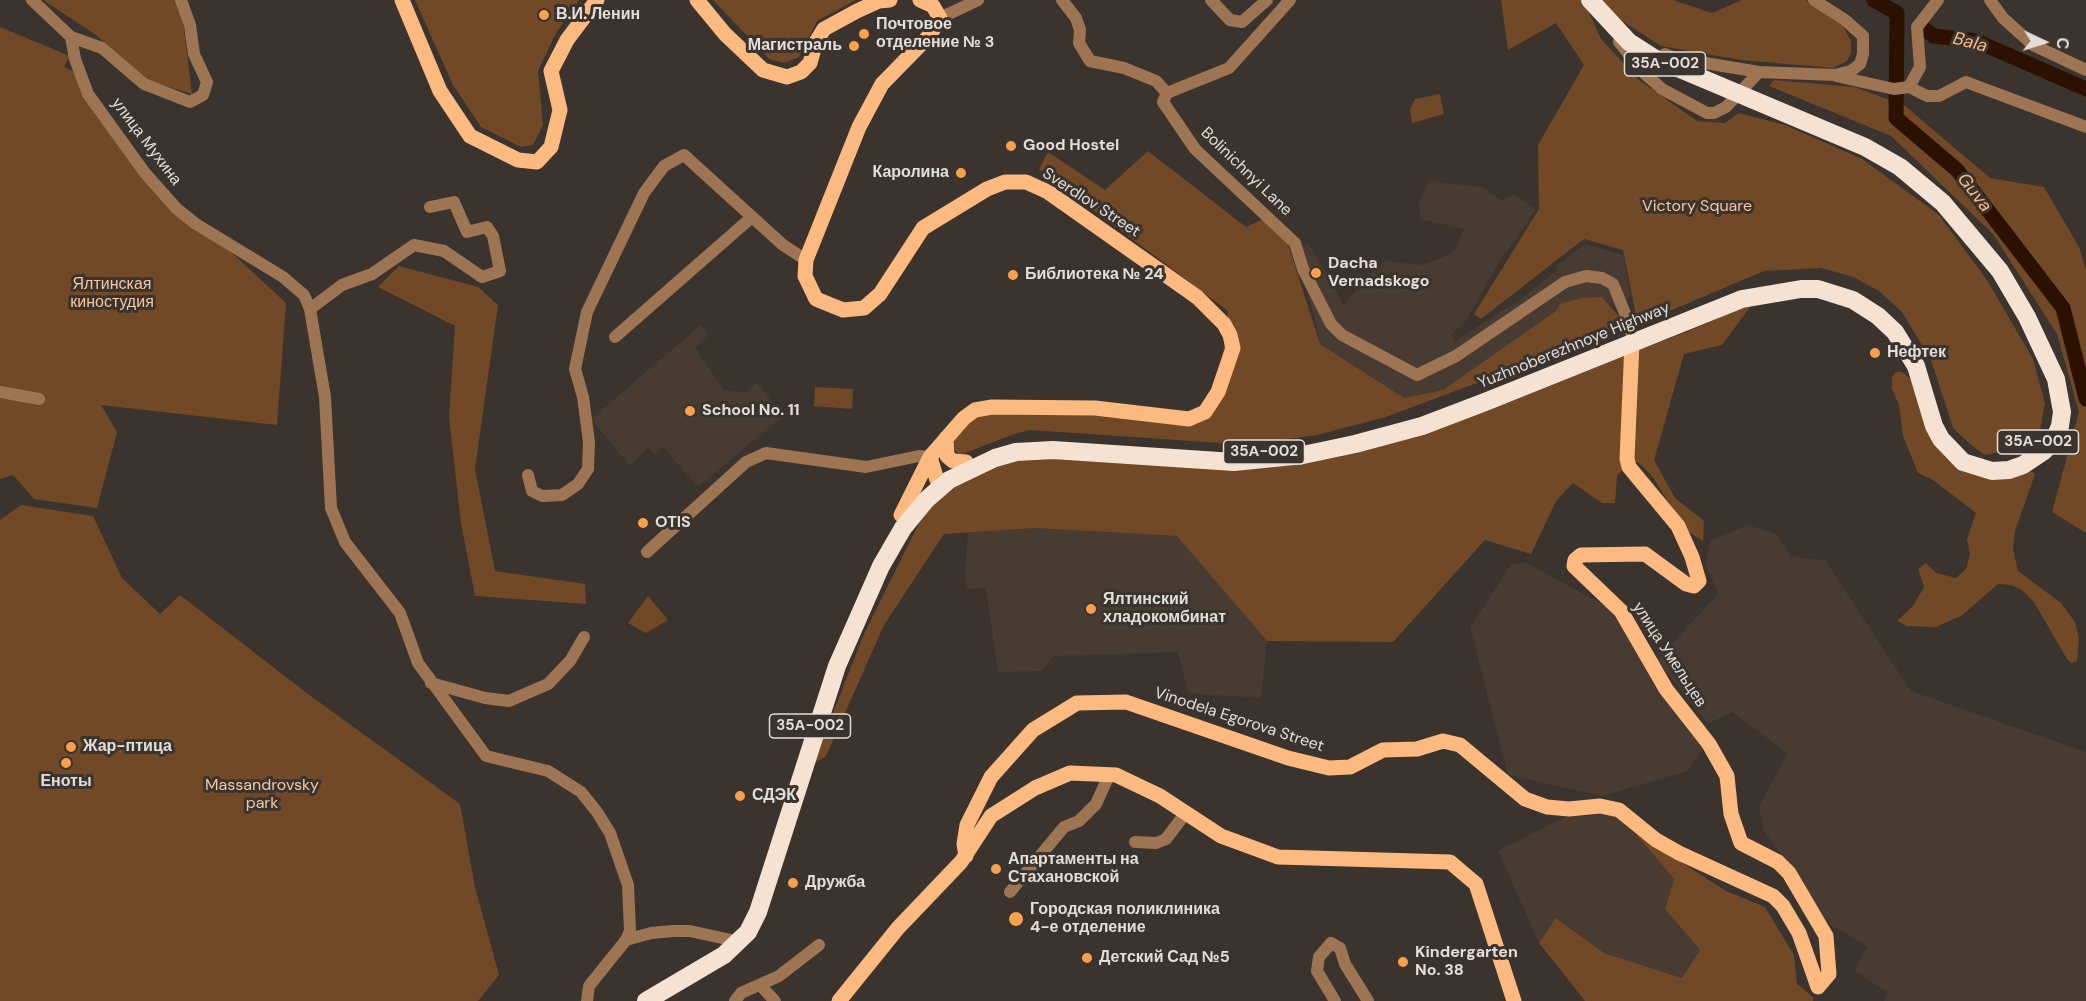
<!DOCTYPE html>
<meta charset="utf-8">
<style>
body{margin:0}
#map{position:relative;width:2086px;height:1001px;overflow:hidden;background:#3a332e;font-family:"DM Sans",sans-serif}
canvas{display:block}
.north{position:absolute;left:2014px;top:12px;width:60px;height:60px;-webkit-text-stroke:4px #3a332e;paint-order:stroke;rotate:94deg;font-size:16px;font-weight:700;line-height:24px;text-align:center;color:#e2deda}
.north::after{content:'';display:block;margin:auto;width:21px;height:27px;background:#e2deda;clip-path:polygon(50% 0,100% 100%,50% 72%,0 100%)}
</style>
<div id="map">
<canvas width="2086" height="1001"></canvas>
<div class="north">С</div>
</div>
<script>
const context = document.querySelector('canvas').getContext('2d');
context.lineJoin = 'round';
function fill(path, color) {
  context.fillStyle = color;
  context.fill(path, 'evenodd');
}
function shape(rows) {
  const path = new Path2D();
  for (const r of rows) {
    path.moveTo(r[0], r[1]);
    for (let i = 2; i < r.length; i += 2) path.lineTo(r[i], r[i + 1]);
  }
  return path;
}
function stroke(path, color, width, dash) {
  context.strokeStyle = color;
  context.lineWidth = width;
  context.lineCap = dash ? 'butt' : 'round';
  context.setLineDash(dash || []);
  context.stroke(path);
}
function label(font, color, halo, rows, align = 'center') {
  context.font = font + ' "DM Sans",sans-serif';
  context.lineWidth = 6;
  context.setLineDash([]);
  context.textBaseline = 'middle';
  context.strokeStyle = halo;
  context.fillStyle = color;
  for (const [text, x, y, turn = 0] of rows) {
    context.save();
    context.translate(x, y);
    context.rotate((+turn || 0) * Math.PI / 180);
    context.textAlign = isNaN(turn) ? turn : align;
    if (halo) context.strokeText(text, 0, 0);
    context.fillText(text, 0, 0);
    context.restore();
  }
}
fill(shape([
 [1430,181,1482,187,1502,201,1514,194,1536,210,1498,264,1467,320,1451,335,1455,341,1518,301,1557,270,1556,266,1585,244,1623,255,1631,296,1615,308,1603,298,1557,312,1444,391,1405,399,1321,345,1297,251,1308,243,1344,305,1365,278,1385,261,1420,265,1446,256,1455,250,1464,229,1420,219,1419,202],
 [701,325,709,334,695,348,724,390,746,392,757,382,783,416,698,487,663,447,655,454,648,447,630,466,591,419],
 [1748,525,1777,534,1791,557,1825,560,1911,691,2086,752,2086,1001,1884,1001,1888,993,1854,970,1868,947,1830,925,1764,831,1759,807,1787,753,1732,712,1708,724,1657,660,1718,594,1705,563,1711,540],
 [1035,528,1178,536,1267,641,1261,698,1188,693,1178,652,1054,656,1041,671,998,672,986,588,967,589,965,576,968,532],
 [1526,562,1609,608,1704,747,1688,771,1602,796,1508,775,1470,627,1511,565],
 [1612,814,1634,832,1674,879,1665,909,1700,950,1682,978,1604,953,1557,918,1539,943,1498,851,1564,817]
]), '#473b32');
fill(shape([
 [43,0,176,0,183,20,192,94,149,81,96,35],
 [415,0,579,0,556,33,538,71,543,125,533,145,521,147,481,127,453,85],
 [713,0,856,0,817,21,799,57,784,63,769,59],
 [1501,0,1583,0,1601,39,1639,80,1697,121,1725,123,1739,113,1785,125,1862,159,1939,215,1987,280,2033,359,2045,403,2040,430,2012,450,1985,455,1970,444,1953,428,1931,360,1902,312,1879,291,1853,277,1821,268,1764,271,1672,310,1636,315,1623,250,1584,239,1481,319,1474,314,1539,209,1538,145,1584,65,1556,23,1508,50],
 [1600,0,1673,0,1712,13,1742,0,1806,0,1843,26,1851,41,1851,53,1847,61,1833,68,1741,60,1661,46,1613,15],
 [0,27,70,56,64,67,77,73,137,165,286,303,277,425,101,405,117,432,97,508,34,499,13,475,0,479],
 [1774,80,1854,87,1904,105,1990,178,2044,187,2079,247,2086,270,2086,533,2052,512,2079,412,2057,334,1993,234,1891,136,1769,86],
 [1440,94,1444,114,1412,123,1410,110,1415,99],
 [1148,151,1246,227,1263,219,1287,241,1320,344,1404,398,1443,390,1556,311,1560,304,1581,298,1602,297,1624,322,1619,330,1386,417,1317,435,1266,442,1220,443,1030,430,1014,434,960,455,955,451,954,441,958,432,979,413,1116,412,1159,421,1217,406,1228,311,1039,169,1048,152,1105,190],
 [399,266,478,287,498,305,475,469,495,571,585,584,586,604,475,596,461,523,449,417,455,326,378,287],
 [1753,303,1722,345,1684,354,1654,460,1675,498,1704,521,1703,541,1686,530,1652,476,1638,462,1625,467,1617,476,1615,503,1602,503,1573,483,1556,501,1531,554,1485,540,1393,642,1267,641,1177,536,1035,528,944,534,884,625,826,756,813,764,864,634,930,501,968,475,1009,458,1062,454,1210,465,1396,440,1689,331],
 [1896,372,1902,372,1914,382,1947,450,2014,476,2031,471,2035,474,2015,531,2013,549,2018,571,2061,603,2075,622,2079,638,2077,661,2071,663,2067,659,2034,602,2022,590,2011,585,1998,584,1961,616,1936,627,1907,626,1897,621,1913,606,1924,587,1918,569,1926,563,1936,573,1956,578,1966,569,1970,554,1967,539,1976,513,1933,480,1918,473,1903,436,1899,405,1892,389,1892,377],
 [815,387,853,389,852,409,814,406],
 [21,505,93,516,122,578,160,614,180,595,308,694,460,804,475,887,499,975,478,1001,0,1001,0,520],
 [648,596,668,620,646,633,628,623],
 [1634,832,1726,891,1765,907,1794,955,1797,984,1813,997,1813,1001,1585,1001,1539,943,1556,918,1604,953,1682,978,1700,950,1665,909,1674,879]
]), '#714926');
stroke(shape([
 [1874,0,1897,13,1896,118,1957,170,2063,308,2086,399],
 [1921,27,1934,36,1976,41,2086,89]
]), '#2c1100', 15);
stroke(shape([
 [32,0,71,37,75,59,88,94,145,173,177,209,196,224,283,277,304,295,310,309,325,397,331,508,345,542,400,613,418,663,486,756,548,771,581,792,597,812,610,833,628,885,630,931,626,940],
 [1062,0,1076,18,1080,30,1079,43,1090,61,1124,68,1156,81,1167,93,1229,68,1290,0],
 [1211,0,1230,20,1242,22,1267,0],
 [1990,0,2003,18,2033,45,2086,70],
 [940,18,978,0],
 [71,37,102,48,144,84,190,102,203,95,207,82,194,54,190,25,181,0],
 [1619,42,1643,72,1662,89,1707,113,1714,113,1726,107,1759,72],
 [1665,54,1675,58,1759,72,1835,75,1851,71,1860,64,1863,54,1863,36,1845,20,1814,0],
 [1836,76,1894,89,1909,87,1927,96,1939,96,1966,82,2086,127],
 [1909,87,1920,67,1917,27,1938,0],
 [1167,93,1163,102,1195,149,1295,243,1303,269,1331,324,1342,335,1417,375,1456,356,1565,282,1586,276,1602,278,1613,284,1631,328,1632,343],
 [310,309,342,285,372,274,414,245,444,251,482,277,500,271,493,236,487,227,467,232,454,202,430,207],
 [615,337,752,217],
 [0,392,39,399],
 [528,475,532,491,542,496,562,495,578,484,588,469,589,442,583,397,575,369,587,312,644,193,664,166,684,155,783,245,806,260],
 [647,552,746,462,766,453,866,467,919,456,930,457],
 [431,683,485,698,509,701,548,684,570,661,584,637],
 [1135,842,1156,843,1166,839,1185,814],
 [1010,892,1064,827,1079,821,1096,804,1109,775],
 [760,985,775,1001],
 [587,1001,589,986,626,940,651,933,673,931,690,931,731,940],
 [735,1001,741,993,779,976,819,945],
 [1335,1001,1317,971,1319,957,1331,943,1340,948,1345,964,1368,1001]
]), '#9e7553', 12);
stroke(shape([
 [402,0,440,91,470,136,518,160,537,162,551,147,560,110,551,71,567,40,597,0],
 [697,0,725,34,763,70,787,77,801,72,810,63,816,42,824,29,857,11,879,1,890,0],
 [1632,343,1627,459,1629,467,1678,526,1692,557,1699,581,1694,586,1686,584,1645,554,1581,555,1575,560,1574,566,1621,611,1666,689,1709,744,1727,776,1731,814,1741,843,1778,862,1789,873,1826,936,1829,974,1818,987],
 [946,438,947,456,953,461,966,462],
 [930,457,937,480],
 [901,515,930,457,964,418,975,410,992,407,1095,408,1189,419,1205,412,1218,392,1233,348,1230,335,1224,324,1197,297,1048,192,1026,182,1005,182,987,189,923,228,880,294,864,308,843,310,816,299,805,276,806,260,859,127,882,84,930,35,940,18,933,6,920,0],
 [966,856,964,844,967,825,991,777,1033,730,1077,703,1126,702,1288,758,1329,768,1350,767,1383,750,1417,749,1443,741,1460,745,1525,799,1547,807,1569,809,1600,806,1619,810,1656,840,1679,853,1773,896,1783,906,1799,933,1818,987],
 [839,1001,898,928,961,862,991,816,1035,788,1070,773,1116,775,1160,796,1221,836,1278,857,1450,862,1476,884,1514,1001]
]), '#fcb980', 15);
stroke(shape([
 [646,1001,724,955,748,932,758,912,837,666,881,566,903,528,926,500,949,480,995,458,1016,452,1053,450,1234,462,1303,455,1355,444,1422,426,1485,402,1742,299,1801,289,1818,289,1853,300,1878,316,1895,332,1916,366,1934,426,1941,439,1963,462,1992,471,2009,470,2023,465,2044,451,2053,442,2060,426,2062,412,2056,379,2027,317,2000,271,1943,203,1900,167,1865,147,1654,58,1629,42,1590,0]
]), '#f6e2d2', 18);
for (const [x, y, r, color] of [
 [544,15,6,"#f9a04d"],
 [864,34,6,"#f9a04d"],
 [854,46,6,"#f9a04d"],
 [1011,146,6,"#f9a04d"],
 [961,173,6,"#f9a04d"],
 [1316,273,6,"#f9a04d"],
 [1013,275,6,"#f9a04d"],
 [1875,353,6,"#f9a04d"],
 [690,411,6,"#f9a04d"],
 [643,523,6,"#f9a04d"],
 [1091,609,6,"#f9a04d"],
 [71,747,6,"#f9a04d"],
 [66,763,6,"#f9a04d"],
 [740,796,6,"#f9a04d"],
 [996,869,6,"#f9a04d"],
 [793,883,6,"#f9a04d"],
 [1016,919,8,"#f9a04d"],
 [1087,958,6,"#f9a04d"],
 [1403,962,6,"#f9a04d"]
]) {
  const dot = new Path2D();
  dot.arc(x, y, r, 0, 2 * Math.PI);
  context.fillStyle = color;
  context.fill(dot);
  stroke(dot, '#3a332e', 2);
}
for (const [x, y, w] of [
 [1665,64,81],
 [2038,442,81],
 [1264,452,81],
 [810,726,81]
]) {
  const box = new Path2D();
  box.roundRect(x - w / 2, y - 12, w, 24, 4.5);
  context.fillStyle = '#3a332e';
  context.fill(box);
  stroke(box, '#e2deda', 1.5);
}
label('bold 15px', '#e2deda', null, [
 ["35А-002",1665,64],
 ["35А-002",2038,442],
 ["35А-002",1264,452],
 ["35А-002",810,726]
]);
label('bold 16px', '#e2deda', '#3a332e', [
 ["В.И. Ленин",556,15],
 ["Почтовое",876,25],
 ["отделение № 3",876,43],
 ["Магистраль",842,46,"right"],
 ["Good Hostel",1023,146],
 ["Каролина",949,173,"right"],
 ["Dacha",1328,264],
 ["Vernadskogo",1328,282],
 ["Библиотека № 24",1025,275],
 ["Нефтек",1887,353],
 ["School No. 11",702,411],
 ["OTIS",655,523],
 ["Ялтинский",1103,600],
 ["хладокомбинат",1103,618],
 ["Жар-птица",83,747],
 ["Еноты",66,782,"center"],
 ["СДЭК",752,796],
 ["Апартаменты на",1008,860],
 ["Стахановской",1008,878],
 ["Дружба",805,883],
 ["Городская поликлиника",1030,910],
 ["4-е отделение",1030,928],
 ["Kindergarten",1415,953],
 ["No. 38",1415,971],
 ["Детский Сад №5",1099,958]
], 'left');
label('16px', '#e2deda', '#3a332e', [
 ["улица Мухина",146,142,53],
 ["Bolinichnyi Lane",1246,172,44],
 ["Sverdlov Street",1091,203,33],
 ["Yuzhnoberezhnoye Highway",1574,346,-22],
 ["улица Умельцев",1669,655,57],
 ["Vinodela Egorova Street",1239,720,18]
]);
label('16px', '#f7c7a0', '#3a332e', [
 ["Victory Square",1697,207],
 ["Ялтинская",112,285],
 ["киностудия",112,303],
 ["Massandrovsky",262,786],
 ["park",262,804]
]);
label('italic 18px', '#f8b883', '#3a332e', [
 ["Bala",1970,43,14],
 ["Guva",1974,193,52]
]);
</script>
